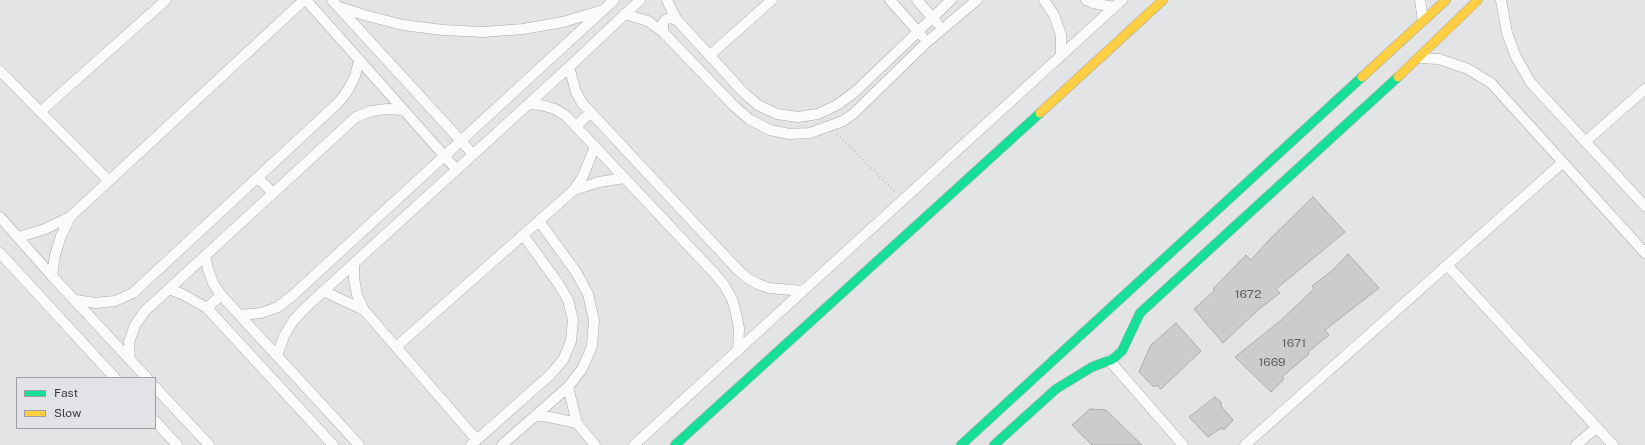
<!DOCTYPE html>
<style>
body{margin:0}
#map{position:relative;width:1645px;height:445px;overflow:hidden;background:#e3e4e6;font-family:"Public Sans",sans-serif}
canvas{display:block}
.legend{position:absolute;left:16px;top:377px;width:140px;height:52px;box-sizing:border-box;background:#e2e3e7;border:1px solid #9e9fa2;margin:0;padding:5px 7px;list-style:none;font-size:12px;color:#39393b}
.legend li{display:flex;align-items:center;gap:8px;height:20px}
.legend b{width:20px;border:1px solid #9e9fa2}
</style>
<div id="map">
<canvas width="1645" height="445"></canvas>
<ul class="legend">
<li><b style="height:5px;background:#16e098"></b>Fast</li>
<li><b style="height:5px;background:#ffcf43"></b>Slow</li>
</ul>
</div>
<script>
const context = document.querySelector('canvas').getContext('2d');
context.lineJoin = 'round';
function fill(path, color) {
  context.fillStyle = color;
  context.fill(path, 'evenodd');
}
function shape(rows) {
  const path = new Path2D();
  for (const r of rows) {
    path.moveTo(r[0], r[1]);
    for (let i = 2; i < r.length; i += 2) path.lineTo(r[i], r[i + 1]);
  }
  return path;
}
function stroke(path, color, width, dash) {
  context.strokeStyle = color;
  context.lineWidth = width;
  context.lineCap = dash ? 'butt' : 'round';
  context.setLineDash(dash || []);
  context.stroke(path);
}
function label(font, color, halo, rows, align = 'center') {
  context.font = font + ' "Public Sans",sans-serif';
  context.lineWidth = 4;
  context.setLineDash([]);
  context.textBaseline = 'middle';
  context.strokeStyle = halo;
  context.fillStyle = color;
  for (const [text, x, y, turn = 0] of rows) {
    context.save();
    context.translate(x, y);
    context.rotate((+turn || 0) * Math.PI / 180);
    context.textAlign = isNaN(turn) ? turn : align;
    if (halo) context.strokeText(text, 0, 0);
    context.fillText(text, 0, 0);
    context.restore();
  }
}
const building = shape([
 [1313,197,1345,232,1276,289,1280,293,1258,310,1223,343,1194,309,1215,290,1213,289,1246,255,1251,260,1268,241,1313,197],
 [1348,254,1379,288,1325,330,1329,335,1308,352,1309,354,1282,377,1284,379,1271,392,1235,357,1280,321,1314,289,1312,286,1333,270,1348,254],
 [1176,323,1201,351,1161,389,1156,385,1154,387,1139,372,1151,345,1176,323],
 [1215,397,1221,402,1221,406,1233,420,1224,430,1221,428,1208,437,1189,417,1215,397],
 [1090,409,1106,410,1142,445,1092,445,1072,425,1090,409]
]);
fill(building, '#ccccce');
stroke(building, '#ababad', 1);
const street = shape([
 [306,0,456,169],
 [332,0,473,154],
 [667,0,671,9,677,20,744,93,758,105,777,114,798,117,818,114,837,105,856,91,951,0],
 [890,0,922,36],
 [917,0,937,23],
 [1044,0,1054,15,1061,35,1061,56],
 [1086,0,1093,3,1114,7],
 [1420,0,1423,21],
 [1501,0,1507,33,1516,57,1531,83,1645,206],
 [339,7,364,15,403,25,443,30,483,32,523,29,563,22,600,11],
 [624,14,648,21,663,32,733,105,749,119,770,130,789,134,810,133,843,121,853,114,927,42,977,0],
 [663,32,663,23,665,20,669,18,677,20],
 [710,55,772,0],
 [1418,58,1439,59,1468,69,1491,83,1645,253],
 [569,67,576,92,582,103,738,270,747,278,758,284,769,288,803,291],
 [0,71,109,181],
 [528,104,541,105,555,109,566,116,715,274,724,285,732,299,736,313,739,328,738,351],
 [40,112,166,0],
 [576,126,591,112],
 [1585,142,1645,89],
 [258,178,273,193],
 [574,190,599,182,624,178],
 [0,217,52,276,147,378],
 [19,237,45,229,70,217,304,0],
 [0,253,115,378],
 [205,255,208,269,213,283,221,295,359,445],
 [354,263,354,279,357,295,364,310,477,440],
 [1447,265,1613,445],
 [52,276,55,255,61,236,70,217],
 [169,289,182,294,207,308,333,445],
 [323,291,364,310],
 [76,300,95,303,115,301,133,293,339,102,348,90,355,76,359,61],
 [207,308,221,295],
 [240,315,261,313,278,307,292,296,614,0],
 [396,347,574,190,583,176,595,146],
 [277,356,284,336,293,321,305,308,569,67,640,0],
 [130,360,129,342,135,325,145,311,356,117,371,111,387,109,403,110],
 [1109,360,1183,445],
 [155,387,209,445],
 [568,387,577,423,595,445],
 [535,416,549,417,577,423],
 [155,421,177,445],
 [471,445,550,375,563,360,571,341,573,320,568,300,558,283,523,235],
 [502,445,568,387,582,369,592,346,594,320,588,294,576,272,539,221],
 [634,445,1122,0],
 [1245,445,1562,163],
 [1576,445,1597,427]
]);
const fast = shape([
 [675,445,1040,113],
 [961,445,1362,77],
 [994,445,1056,389,1092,367,1113,359,1122,351,1140,313,1398,77]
]);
const slow = shape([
 [1362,77,1446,0],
 [1398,77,1478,0],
 [1040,113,1163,0]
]);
stroke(street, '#a9aaac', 11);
stroke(fast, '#a9aaac', 10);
stroke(slow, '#a9aaac', 10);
stroke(shape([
 [837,134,896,193]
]), '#c5c5c6', 2.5, [1, 3]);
stroke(street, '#fbfbfb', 10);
stroke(fast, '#16e098', 9);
stroke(slow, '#ffcf43', 9);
label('12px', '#5f5f61', null, [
 ["1672",1248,294],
 ["1671",1294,343],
 ["1669",1272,362]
]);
</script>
